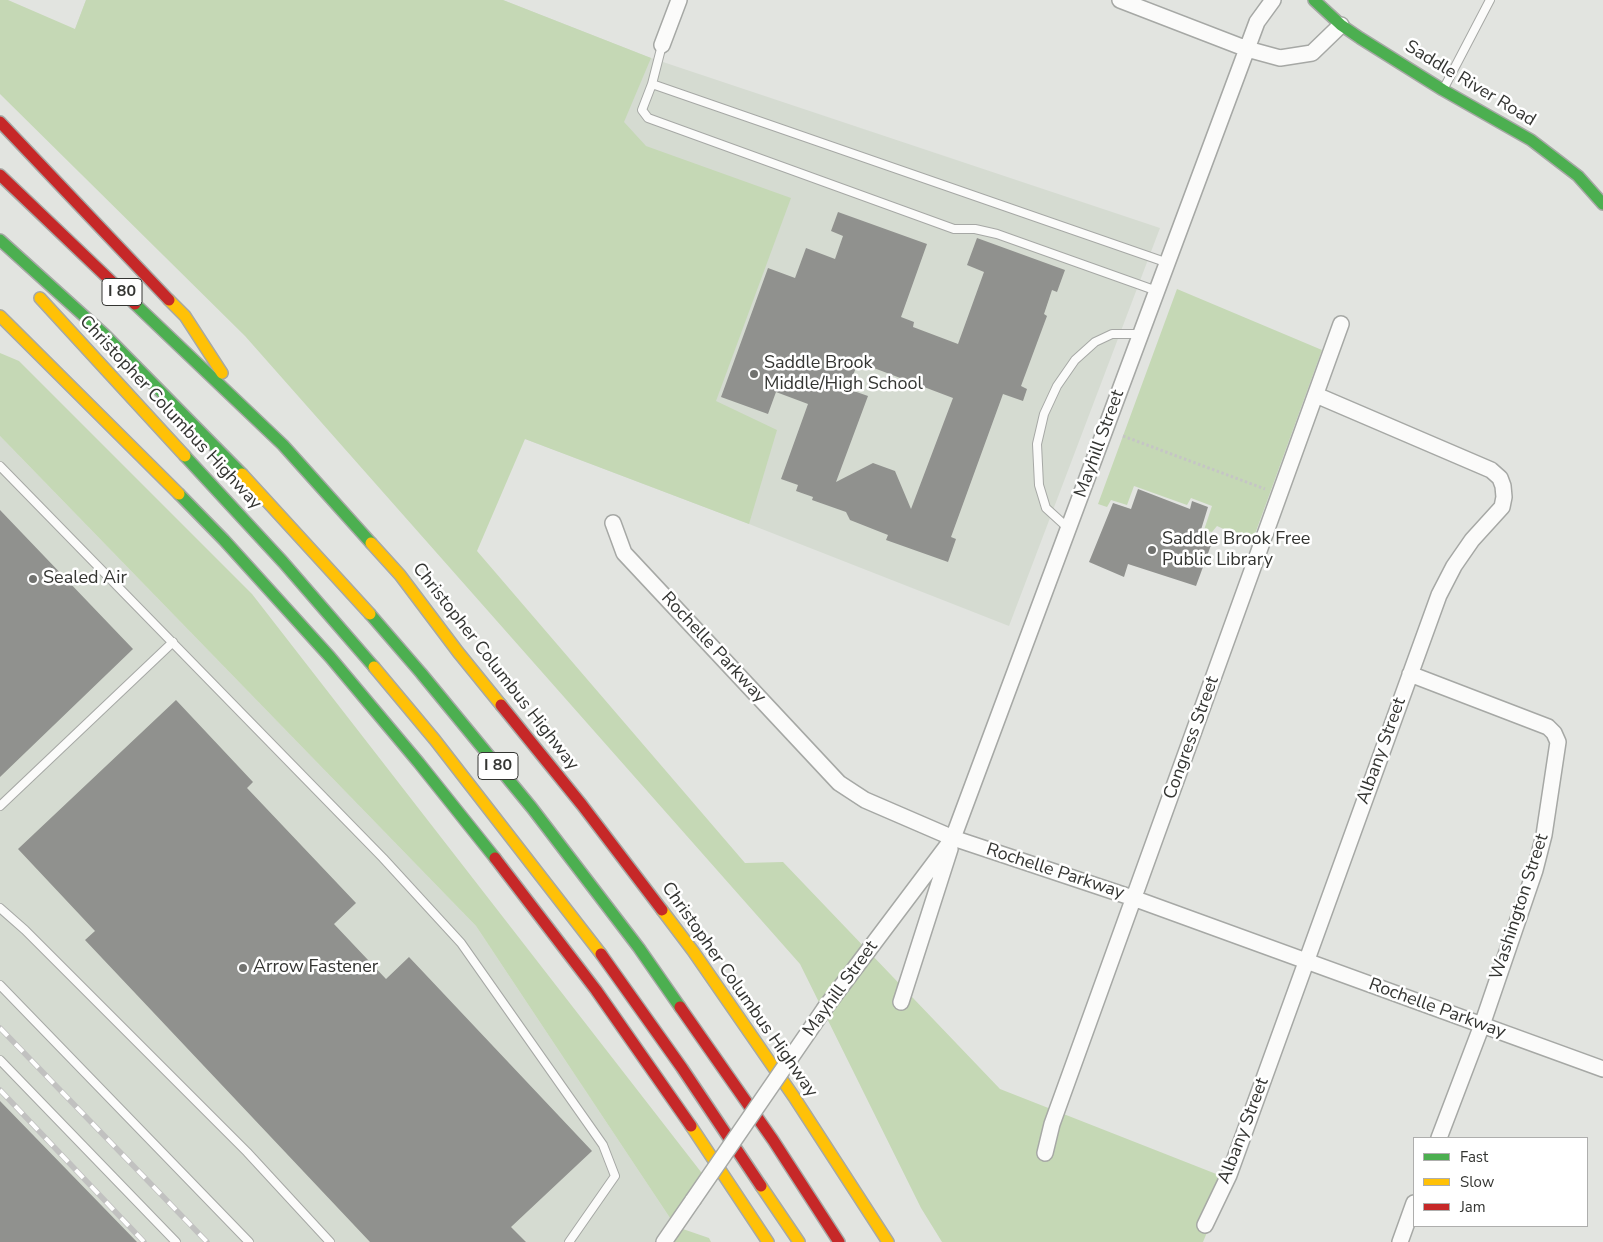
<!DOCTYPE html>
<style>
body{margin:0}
#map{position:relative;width:1603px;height:1242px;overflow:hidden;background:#e2e4e0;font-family:"Nunito Sans",sans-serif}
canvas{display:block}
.legend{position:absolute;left:1413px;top:1137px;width:175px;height:90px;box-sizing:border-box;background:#fff;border:1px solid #aeaead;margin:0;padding:6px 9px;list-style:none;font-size:15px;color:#343532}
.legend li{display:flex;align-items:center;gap:10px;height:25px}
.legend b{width:25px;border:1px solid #aeaead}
</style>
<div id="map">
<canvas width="1603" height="1242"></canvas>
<ul class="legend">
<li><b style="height:6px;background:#4caf50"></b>Fast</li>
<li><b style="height:6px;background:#ffc107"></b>Slow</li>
<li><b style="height:6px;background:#c62828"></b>Jam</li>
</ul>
</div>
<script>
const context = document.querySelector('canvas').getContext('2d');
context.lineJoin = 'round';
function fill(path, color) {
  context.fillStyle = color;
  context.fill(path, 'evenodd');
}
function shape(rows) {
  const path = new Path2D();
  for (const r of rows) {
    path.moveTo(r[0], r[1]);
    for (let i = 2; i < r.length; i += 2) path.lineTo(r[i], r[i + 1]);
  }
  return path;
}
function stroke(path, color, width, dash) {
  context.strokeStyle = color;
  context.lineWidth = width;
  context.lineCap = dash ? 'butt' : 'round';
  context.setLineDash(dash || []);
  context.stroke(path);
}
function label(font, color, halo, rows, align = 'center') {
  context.font = font + ' "Nunito Sans",sans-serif';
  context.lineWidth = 5;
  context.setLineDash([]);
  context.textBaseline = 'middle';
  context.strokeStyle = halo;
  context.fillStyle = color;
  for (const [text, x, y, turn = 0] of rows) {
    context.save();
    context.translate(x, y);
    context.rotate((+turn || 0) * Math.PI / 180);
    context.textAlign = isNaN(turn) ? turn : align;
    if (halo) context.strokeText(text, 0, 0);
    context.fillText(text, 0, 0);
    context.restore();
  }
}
fill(shape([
 [86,0,503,0,651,58,1160,228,1009,626,749,524,525,439,75,29],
 [0,436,476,926,676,1227,666,1242,0,1242]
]), '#d5dbd1');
fill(shape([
 [0,0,8,0,75,29,86,0,503,0,651,58,624,122,646,146,791,198,716,401,777,430,749,524,525,439,477,551,745,863,783,862,1000,1089,1229,1179,1203,1242,942,1242,921,1208,800,964,245,336,0,94],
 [1177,289,1322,350,1251,545,1248,540,1217,526,1212,532,1204,530,1212,506,1191,498,1187,505,1134,486,1127,505,1111,500,1107,507,1098,504],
 [0,353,19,361,252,594,708,1181,677,1227,709,1238,711,1242,666,1242,676,1227,476,926,0,436]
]), '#c5d8b5');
fill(shape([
 [838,212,927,244,901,317,914,322,913,327,958,344,984,272,967,265,977,238,1065,270,1057,292,1052,290,1044,314,1047,316,1021,386,1027,389,1023,401,1003,394,951,537,956,539,948,562,886,540,888,535,850,520,846,512,812,500,813,497,796,491,798,485,781,479,808,404,776,392,768,414,721,397,768,268,795,278,806,248,835,259,843,236,831,231],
 [858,362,953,398,911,509,895,471,873,463,836,482,868,396,848,389],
 [1138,489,1190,509,1192,501,1208,507,1200,533,1214,537,1196,586,1128,564,1124,577,1089,562,1113,503,1131,509],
 [0,510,133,649,0,777],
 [176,700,253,782,247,788,356,903,334,924,386,979,409,957,592,1151,511,1227,526,1242,370,1242,85,940,95,931,18,849],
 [0,1101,137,1242,0,1242]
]), '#90918e');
const lane = shape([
 [652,84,662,45],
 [1444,88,1490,0],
 [1157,291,997,234,975,229,954,229,648,118,642,110,652,84,1168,263],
 [0,466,383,858,461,943,603,1145,615,1176,569,1242],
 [1069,529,1046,508,1039,485,1037,444,1044,414,1057,386,1075,360,1095,342,1112,334,1142,334],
 [0,806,173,642],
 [0,908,25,930,247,1152,330,1242],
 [0,985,249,1242],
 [0,1060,176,1242]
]);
const street = shape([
 [1120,0,1247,49,1280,58,1312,53,1341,25],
 [662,45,679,0],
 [613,523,624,553,839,783,865,800,953,838,1133,898,1603,1069],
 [1410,674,1548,727,1554,733,1558,742,1544,835,1535,870,1482,1025,1439,1138],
 [901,1002,950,849],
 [825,1008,953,838,1257,22,1273,0],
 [1045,1153,1052,1124,1341,324],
 [1205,1225,1229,1175,1439,595,1454,566,1472,540,1502,507,1504,497,1503,486,1500,478,1491,470,1316,395],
 [664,1242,693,1200],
 [1400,1242,1414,1203]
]);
const fast = shape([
 [1314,0,1341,25,1360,38,1443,90,1531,140,1578,176,1603,204],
 [0,240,104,334,242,474],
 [135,304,283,445,371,543],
 [185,456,283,562,374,667],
 [179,494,224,540,330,657,419,763,495,858],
 [370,614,421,673,532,808,639,948,680,1007]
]);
const slow = shape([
 [40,298,185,456],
 [169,300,185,316,222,373],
 [0,316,179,494],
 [242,474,370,614],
 [371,543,400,575,458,652,501,705],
 [374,667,435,740,601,954],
 [662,910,693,951,794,1097,888,1242],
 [691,1126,768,1242],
 [761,1186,799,1242]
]);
const jam = shape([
 [0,122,169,300],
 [0,175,135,304],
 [501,705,582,805,662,910],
 [495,858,596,990,691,1126],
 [601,954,682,1068,761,1186],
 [680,1007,773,1140,839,1242]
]);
stroke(lane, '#a6a8a5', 10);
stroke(street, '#a6a8a5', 18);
stroke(fast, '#a6a8a5', 14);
stroke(slow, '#a6a8a5', 14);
stroke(jam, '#a6a8a5', 14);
stroke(shape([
 [1123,436,1265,489]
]), '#c5c5c5', 3, [2.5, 2.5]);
stroke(lane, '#fbfbfa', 8);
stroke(street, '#fbfbfa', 15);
stroke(fast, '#4caf50', 11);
stroke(slow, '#ffc107', 11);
stroke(jam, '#c62828', 11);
const rail = shape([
 [0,1028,207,1242],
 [0,1090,144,1242]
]);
stroke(rail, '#c1c1c0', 5.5);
stroke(rail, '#fff', 4, [11]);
const streetBridge = shape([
 [693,1200,825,1008]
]);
stroke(streetBridge, '#a6a8a5', 18, []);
stroke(streetBridge, '#fbfbfa', 15);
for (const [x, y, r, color] of [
 [754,374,5,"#71726f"],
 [1152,550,5,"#71726f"],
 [33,579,5,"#71726f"],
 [243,968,5,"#71726f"]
]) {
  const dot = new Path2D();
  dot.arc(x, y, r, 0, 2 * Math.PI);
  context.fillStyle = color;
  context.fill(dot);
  stroke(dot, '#fff', 2);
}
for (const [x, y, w] of [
 [122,292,40],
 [498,766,40]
]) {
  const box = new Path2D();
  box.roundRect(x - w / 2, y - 13.5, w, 27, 4);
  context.fillStyle = '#fff';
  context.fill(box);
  stroke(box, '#343532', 1);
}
label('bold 16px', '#343532', null, [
 ["I 80",122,292],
 ["I 80",498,766]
]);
label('18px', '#343532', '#fff', [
 ["Saddle River Road",1470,84,31],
 ["Christopher Columbus Highway",170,413,47],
 ["Mayhill Street",1100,444,-70],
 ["Rochelle Parkway",713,648,47],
 ["Christopher Columbus Highway",495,667,52],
 ["Congress Street",1192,738,-70],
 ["Albany Street",1382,751,-70],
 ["Rochelle Parkway",1055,872,18],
 ["Washington Street",1520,907,-72],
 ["Mayhill Street",841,989,-54],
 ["Christopher Columbus Highway",739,990,55],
 ["Rochelle Parkway",1437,1009,20],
 ["Albany Street",1244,1131,-69]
]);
label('18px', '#343532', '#fff', [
 ["Saddle Brook",764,364],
 ["Middle/High School",764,385],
 ["Saddle Brook Free",1162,540],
 ["Public Library",1162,561],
 ["Sealed Air",43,579],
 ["Arrow Fastener",253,968]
], 'left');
</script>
